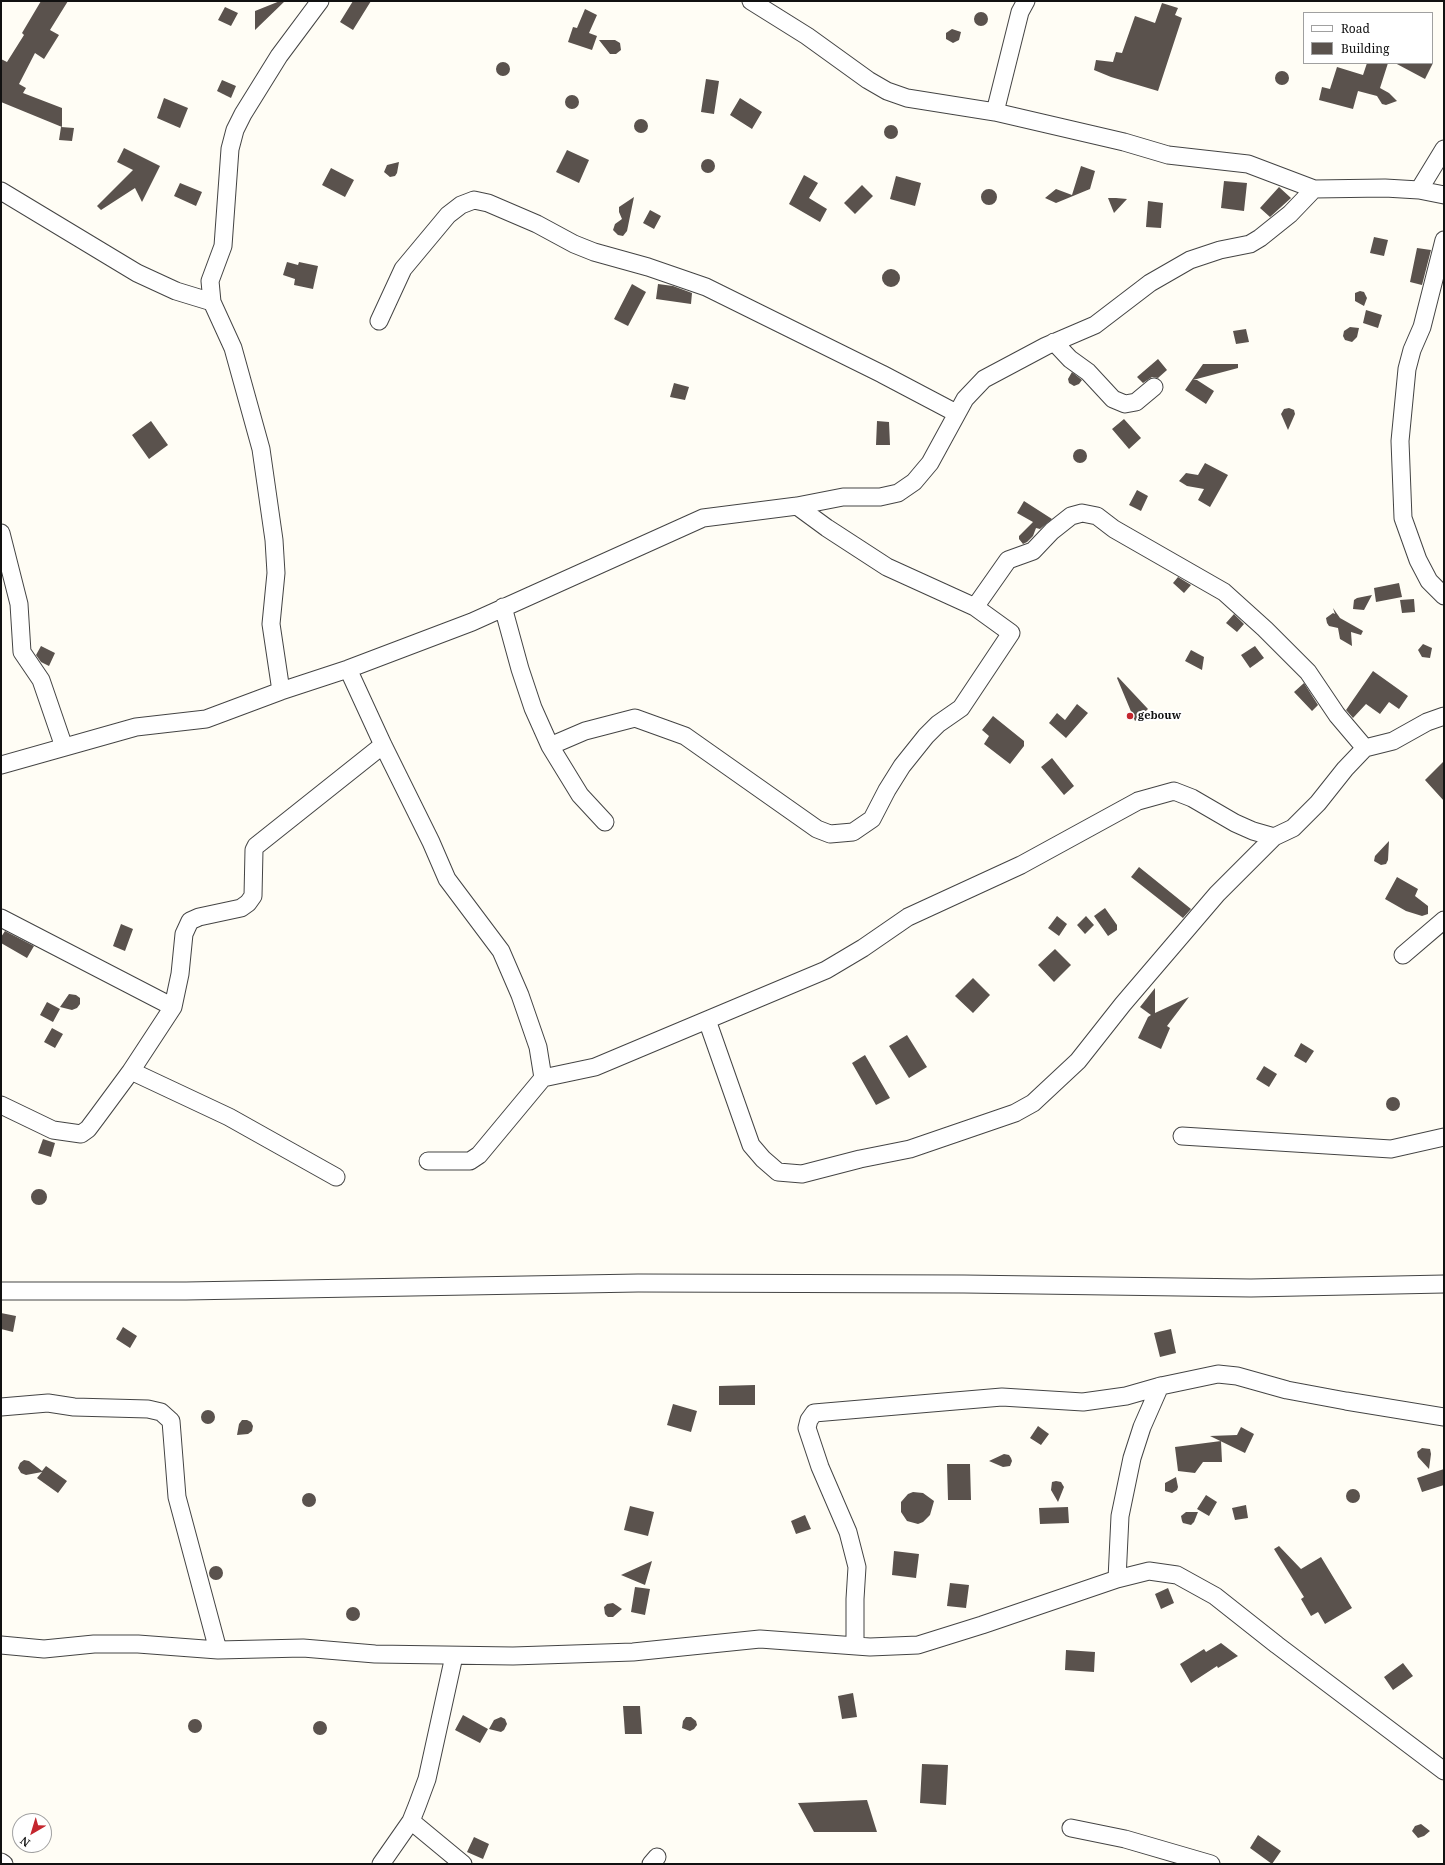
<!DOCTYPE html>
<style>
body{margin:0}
#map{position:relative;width:1445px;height:1865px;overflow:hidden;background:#fffdf5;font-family:"Noto Serif",serif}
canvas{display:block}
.frame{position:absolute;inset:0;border:2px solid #111;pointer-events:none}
.legend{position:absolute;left:1303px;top:12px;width:130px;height:52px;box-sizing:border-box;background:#fff;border:1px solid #a0a0a0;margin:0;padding:5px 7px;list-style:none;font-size:12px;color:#111}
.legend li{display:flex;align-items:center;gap:8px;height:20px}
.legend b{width:20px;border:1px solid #a0a0a0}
.north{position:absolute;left:12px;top:1813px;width:40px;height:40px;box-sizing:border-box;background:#fff;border:1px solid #a0a0a0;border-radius:50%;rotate:218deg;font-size:11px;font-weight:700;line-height:16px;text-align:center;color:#111}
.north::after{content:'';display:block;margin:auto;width:14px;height:18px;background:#c4262e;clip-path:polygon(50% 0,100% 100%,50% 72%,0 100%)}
</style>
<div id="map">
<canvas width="1445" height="1865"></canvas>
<div class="frame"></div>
<ul class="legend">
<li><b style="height:5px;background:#fff"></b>Road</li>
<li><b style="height:11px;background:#5a524d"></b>Building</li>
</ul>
<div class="north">N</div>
</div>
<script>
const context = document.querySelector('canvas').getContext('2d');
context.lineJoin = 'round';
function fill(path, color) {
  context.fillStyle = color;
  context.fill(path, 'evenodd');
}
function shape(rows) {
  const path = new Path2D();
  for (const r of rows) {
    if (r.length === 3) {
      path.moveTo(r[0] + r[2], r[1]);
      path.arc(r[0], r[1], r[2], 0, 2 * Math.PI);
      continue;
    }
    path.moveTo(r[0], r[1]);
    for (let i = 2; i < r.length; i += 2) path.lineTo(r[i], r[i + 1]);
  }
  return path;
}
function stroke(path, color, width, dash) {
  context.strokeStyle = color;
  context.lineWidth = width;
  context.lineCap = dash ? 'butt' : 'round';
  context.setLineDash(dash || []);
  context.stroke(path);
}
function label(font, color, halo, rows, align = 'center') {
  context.font = font + ' "Noto Serif",serif';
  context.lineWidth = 4;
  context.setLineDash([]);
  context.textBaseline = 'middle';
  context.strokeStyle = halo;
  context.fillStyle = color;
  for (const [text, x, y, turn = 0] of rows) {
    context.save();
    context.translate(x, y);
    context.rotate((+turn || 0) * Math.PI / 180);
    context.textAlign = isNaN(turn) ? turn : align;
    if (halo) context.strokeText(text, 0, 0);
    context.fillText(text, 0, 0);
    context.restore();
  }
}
fill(shape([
 [41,1,68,1,50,30,59,35,44,59,35,53,19,84,26,88,23,93,62,108,62,127,1,102,1,59,7,62,24,35,22,33],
 [280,1,285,1,255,30,255,11],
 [353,1,371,1,353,30,340,22],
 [1162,3,1178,8,1175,15,1182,18,1158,91,1111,77,1094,70,1096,60,1113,62,1116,52,1122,53,1135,16,1155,23],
 [225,7,238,13,231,26,218,20],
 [585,9,597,15,589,33,597,36,592,50,568,42,573,27,577,28],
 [981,19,7],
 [952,29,961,32,959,40,953,43,946,39,946,33],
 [599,40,615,40,620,43,621,50,616,54,610,54],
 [503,69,7],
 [1367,63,1388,63,1380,88,1389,93,1397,101,1386,105,1382,104,1377,96,1358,91,1353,109,1319,100,1322,87,1330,89,1337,67,1363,75],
 [1395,63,1433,63,1425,79],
 [1282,78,7],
 [706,79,719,81,714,114,701,112],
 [222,80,236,86,231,98,217,91],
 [572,102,7],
 [164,98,188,108,180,128,157,118],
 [740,98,762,112,752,129,730,115],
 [641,126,7],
 [891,132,7],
 [61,127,74,128,72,141,59,140],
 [124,148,160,166,142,202,135,188,101,210,97,206,133,170,117,162],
 [567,150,589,160,579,183,556,172],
 [708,166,7],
 [399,162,397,173,395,176,390,177,384,172,387,165],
 [1081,166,1095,171,1090,189,1056,203,1045,198,1056,189,1072,195],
 [331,168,354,180,345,197,322,185],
 [804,175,818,183,809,198,827,209,820,222,789,204],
 [896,176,921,183,915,206,890,199],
 [1224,181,1247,183,1244,211,1221,208],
 [180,183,202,192,196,206,174,196],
 [862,185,873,196,855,214,844,203],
 [1279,187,1291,198,1270,217,1260,208],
 [989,197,8],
 [634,197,627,231,623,236,618,235,613,230,615,224,622,219,619,212,619,207],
 [1108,198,1116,198,1127,199,1114,213],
 [1148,201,1163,203,1161,228,1146,227],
 [650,210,661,216,654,229,643,223],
 [1374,237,1388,240,1384,256,1370,253],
 [1417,248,1431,250,1422,285,1410,282],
 [287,262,298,265,299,262,318,266,313,289,294,285,295,279,283,275],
 [891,278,9],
 [632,284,646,292,628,326,614,319],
 [658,284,673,286,692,293,691,304,656,299],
 [1360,291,1364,292,1367,298,1364,306,1355,301,1355,293],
 [1366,310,1382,315,1378,328,1363,323],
 [1350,327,1359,328,1357,337,1352,342,1345,340,1343,336,1344,331],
 [1246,329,1249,342,1236,344,1233,331],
 [1158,359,1167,370,1158,378,1152,377,1143,383,1137,377],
 [1203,364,1238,364,1238,368,1193,380,1197,380,1214,391,1206,404,1185,390],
 [1072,372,1082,380,1079,384,1074,386,1069,383,1068,379],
 [674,383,689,387,685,400,670,397],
 [1289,408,1294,410,1295,414,1288,430,1281,414,1284,409],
 [1124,419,1141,438,1129,449,1112,429],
 [151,421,168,445,149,459,132,435],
 [877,421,889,422,890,445,876,445],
 [1080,456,7],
 [1205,463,1228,475,1210,507,1198,500,1204,489,1187,486,1179,481,1186,473,1198,475],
 [1137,490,1148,496,1141,511,1129,505],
 [1024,501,1052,519,1040,529,1036,528,1033,536,1027,542,1023,544,1019,539,1019,536,1033,522,1017,513],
 [1178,577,1191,585,1184,593,1173,583],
 [1399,583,1402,597,1376,602,1374,588],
 [1372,595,1364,610,1353,609,1354,600,1357,598],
 [1414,599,1415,612,1402,613,1400,600],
 [1333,608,1340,618,1363,631,1361,635,1351,632,1352,646,1340,639,1338,628,1329,626,1327,623,1326,618,1333,613,1335,614],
 [1234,614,1244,624,1237,632,1226,623],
 [1423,644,1432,648,1430,658,1422,657,1418,650],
 [41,646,55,653,49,666,41,662,36,655],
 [1255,646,1264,658,1250,668,1241,655],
 [1191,650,1204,657,1202,670,1185,661],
 [1373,671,1408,696,1399,709,1389,702,1380,714,1366,704,1353,718,1346,710],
 [1118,677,1148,709,1135,721,1117,678],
 [1304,683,1318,705,1312,711,1294,692],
 [1077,704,1088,713,1066,738,1049,723,1057,713,1065,720],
 [993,716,1024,741,1024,746,1010,764,984,744,989,736,982,730],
 [1052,758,1074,786,1064,795,1041,767],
 [1444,761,1444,801,1425,780],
 [1389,841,1388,860,1386,864,1381,865,1374,861,1375,856],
 [1139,867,1191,909,1183,918,1131,877],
 [1397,877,1418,889,1415,896,1428,906,1428,914,1422,916,1406,911,1385,899],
 [1105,908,1117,925,1117,930,1108,936,1094,916],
 [1057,916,1067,924,1059,936,1048,928],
 [1086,916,1094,925,1085,934,1077,925],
 [121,924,133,929,125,951,113,946],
 [5,931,34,946,27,958,1,943,1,937],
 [1055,949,1071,965,1054,982,1038,965],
 [973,978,990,995,973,1013,955,996],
 [1155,988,1155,1013,1189,997,1167,1026,1170,1028,1161,1049,1138,1038,1148,1017,1151,1015,1140,1007],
 [69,994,76,995,80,998,80,1004,77,1008,72,1010,60,1007],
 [47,1002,60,1009,53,1022,40,1015],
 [52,1028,63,1034,55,1048,44,1042],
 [907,1035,927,1067,909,1078,889,1046],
 [1301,1043,1314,1051,1306,1063,1294,1056],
 [865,1055,890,1098,876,1105,852,1063],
 [1264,1066,1277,1074,1269,1087,1256,1079],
 [1393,1104,7],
 [43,1139,55,1143,51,1157,38,1153],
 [39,1197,8],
 [1,1313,16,1316,13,1332,1,1329],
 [123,1327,137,1336,130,1348,116,1339],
 [1171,1329,1176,1353,1160,1357,1154,1333],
 [755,1385,755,1405,719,1405,719,1386],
 [673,1404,697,1411,691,1432,667,1425],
 [208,1417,7],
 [242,1420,247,1420,251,1422,253,1426,252,1431,248,1434,237,1435,239,1424],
 [1038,1426,1049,1434,1041,1445,1030,1438],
 [1241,1427,1254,1434,1245,1453,1210,1436,1237,1435],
 [1221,1441,1222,1462,1203,1462,1195,1473,1178,1471,1175,1447],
 [1422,1448,1430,1449,1431,1454,1429,1469,1418,1457,1417,1452],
 [1004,1454,1009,1455,1011,1458,1012,1461,1010,1466,1003,1467,989,1461],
 [24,1460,29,1461,42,1471,46,1466,67,1481,58,1493,37,1478,42,1472,26,1475,21,1473,18,1468,20,1463],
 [947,1464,970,1464,971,1500,948,1500],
 [1444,1469,1444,1485,1422,1492,1417,1478],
 [1176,1477,1178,1487,1177,1490,1172,1493,1165,1491,1165,1483],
 [1056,1481,1061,1482,1064,1487,1058,1502,1051,1490,1052,1482],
 [1353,1496,7],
 [913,1492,923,1493,934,1501,930,1515,923,1522,918,1524,907,1521,901,1512,901,1502,908,1494],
 [309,1500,7],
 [1206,1495,1217,1502,1209,1516,1197,1509],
 [1246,1505,1248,1518,1235,1520,1232,1508],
 [630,1506,654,1512,648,1536,624,1530],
 [1068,1507,1069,1523,1040,1524,1039,1508],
 [1186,1512,1198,1512,1194,1522,1191,1525,1183,1523,1182,1521,1181,1516],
 [805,1515,811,1529,796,1534,791,1521],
 [1279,1546,1301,1569,1321,1557,1352,1608,1325,1624,1318,1612,1311,1616,1301,1599,1304,1597,1274,1549],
 [894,1551,919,1554,916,1578,892,1575],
 [652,1561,645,1585,621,1575],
 [216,1573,7],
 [950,1583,969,1585,966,1608,947,1606],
 [635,1587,650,1589,645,1615,631,1612],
 [1168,1588,1174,1603,1161,1609,1155,1594],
 [613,1603,622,1609,613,1617,608,1617,605,1614,604,1607,607,1604],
 [353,1614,7],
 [1221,1643,1238,1656,1218,1668,1217,1666,1191,1683,1180,1664,1204,1649,1206,1652],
 [1066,1650,1095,1652,1094,1672,1065,1670],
 [1403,1663,1413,1676,1393,1690,1384,1677],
 [853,1693,857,1717,842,1719,838,1696],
 [623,1706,640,1706,642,1734,625,1734],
 [463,1715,488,1729,480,1743,455,1730],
 [501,1717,505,1719,507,1724,504,1730,501,1732,489,1729,494,1720],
 [686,1717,691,1717,696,1721,697,1725,694,1729,690,1731,682,1728,683,1721],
 [195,1726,7],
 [320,1728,7],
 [922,1764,948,1765,946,1805,920,1803],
 [867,1800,877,1832,814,1832,798,1803],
 [1421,1824,1430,1831,1424,1836,1418,1838,1412,1831,1415,1826],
 [1258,1835,1281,1851,1272,1864,1250,1848],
 [474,1837,489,1844,483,1859,467,1852]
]), '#5a524d');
const street = shape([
 [751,1,807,36,868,80,887,91,907,98,995,112,1124,142,1168,155,1248,164,1314,189,1385,188,1419,190,1444,195],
 [995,112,1020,12,1026,1],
 [1419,190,1444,149],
 [1,191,137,273,176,291,212,302],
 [1444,240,1422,327,1412,350,1407,369,1400,441,1403,518,1418,560,1429,581,1444,596],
 [379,321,403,269,448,215,461,205,474,200,488,203,537,224,574,244,594,252,648,267,706,287,882,374,956,413],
 [1054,342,1070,359,1088,372,1113,399,1125,404,1136,402,1154,387],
 [797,506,827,528,887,567,975,607,1008,560,1033,551,1052,531,1071,516,1082,513,1097,516,1114,529,1224,592,1265,629,1308,672,1337,715,1365,748],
 [1,533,19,604,22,652,41,680,64,747],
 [503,607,520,669,533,708,550,746,580,795,605,822],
 [348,669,383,745,431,842,447,879,501,951,520,995,538,1047,543,1078],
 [281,691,271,624,276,573,274,540,261,449,233,348,212,302,210,281,223,246,230,149,235,130,243,114,279,56,320,1],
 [550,746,585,731,635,718,685,736,817,829,830,834,853,832,872,819,887,790,902,766,926,736,938,724,961,708,1011,633,975,607],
 [1,765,136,727,206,719,281,691,348,669,472,622,703,518,797,506,843,497,880,497,898,493,914,482,930,463,965,399,984,379,1046,346,1095,325,1150,283,1190,260,1220,250,1250,244,1260,238,1290,214,1314,189],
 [1,918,173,1007],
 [1403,955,1444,920],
 [707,1020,751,1145,763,1159,778,1172,802,1174,860,1159,910,1149,1015,1113,1033,1103,1078,1061,1123,1004,1217,894,1274,837],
 [131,1071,173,1007,180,974,184,934,190,921,199,917,241,908,248,903,253,896,254,850,256,846,383,745],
 [1,1105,53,1130,81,1134,88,1129,97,1117,131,1071,229,1117,336,1177],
 [1182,1136,1391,1149,1444,1137],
 [428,1161,470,1161,479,1155,543,1078,595,1067,826,970,863,948,908,917,1021,865,1138,801,1174,791,1192,798,1235,823,1253,831,1274,837,1293,828,1318,803,1345,769,1365,748,1393,741,1427,722,1444,716],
 [1,1291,186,1291,638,1283,964,1284,1251,1288,1444,1284],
 [1,1407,48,1403,74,1407,148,1409,161,1412,171,1421,177,1497,218,1650],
 [1117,1579,1120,1516,1132,1458,1142,1427,1160,1386],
 [1,1645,44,1649,94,1644,138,1644,218,1650,303,1648,375,1654,513,1656,633,1652,760,1639,870,1647,918,1645,982,1625,1117,1579,1149,1571,1177,1575,1215,1596,1277,1645,1444,1771],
 [855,1646,855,1599,857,1567,848,1532,820,1467,807,1428,809,1420,814,1413,1002,1397,1083,1402,1126,1396,1161,1386,1218,1374,1237,1376,1287,1390,1346,1401,1444,1417],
 [411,1821,463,1864],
 [1071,1828,1125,1839,1211,1864],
 [1,1862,4,1864],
 [381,1864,411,1821,417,1806,427,1779,454,1656],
 [651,1864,657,1857]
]);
stroke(street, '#444', 19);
stroke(street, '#fff', 17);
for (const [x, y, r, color] of [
 [1130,716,4,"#c4262e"]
]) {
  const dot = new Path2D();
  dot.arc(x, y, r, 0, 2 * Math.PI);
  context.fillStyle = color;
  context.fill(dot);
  stroke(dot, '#fff', 1.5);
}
label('bold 11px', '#111', '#fff', [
 ["gebouw",1138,716]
], 'left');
</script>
